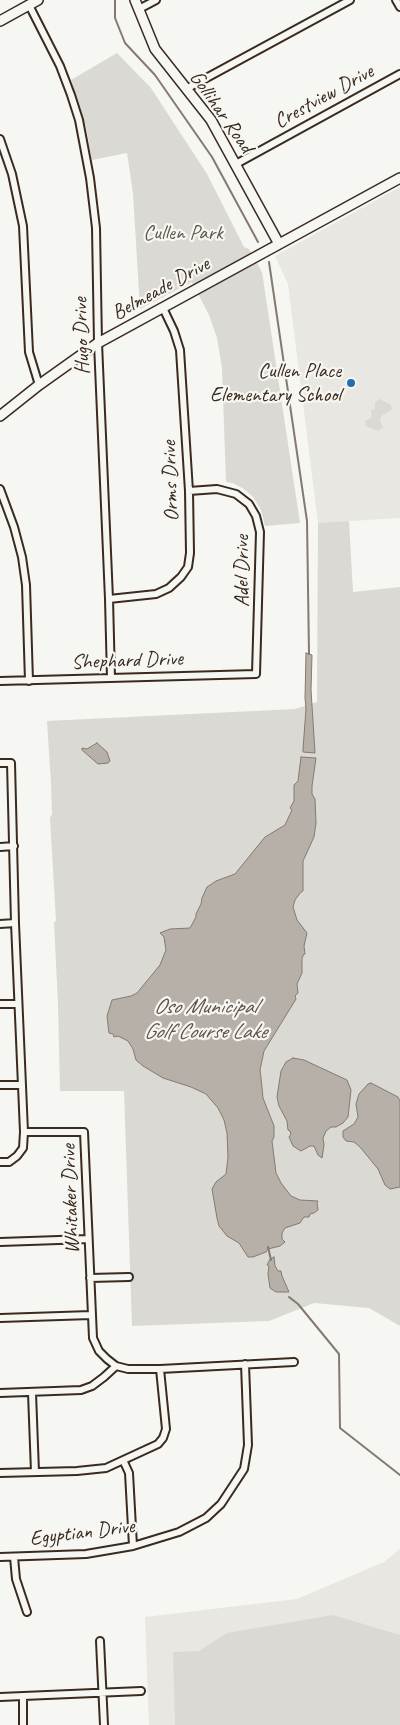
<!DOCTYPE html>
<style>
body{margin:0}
canvas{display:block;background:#f6f6f2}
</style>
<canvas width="400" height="1725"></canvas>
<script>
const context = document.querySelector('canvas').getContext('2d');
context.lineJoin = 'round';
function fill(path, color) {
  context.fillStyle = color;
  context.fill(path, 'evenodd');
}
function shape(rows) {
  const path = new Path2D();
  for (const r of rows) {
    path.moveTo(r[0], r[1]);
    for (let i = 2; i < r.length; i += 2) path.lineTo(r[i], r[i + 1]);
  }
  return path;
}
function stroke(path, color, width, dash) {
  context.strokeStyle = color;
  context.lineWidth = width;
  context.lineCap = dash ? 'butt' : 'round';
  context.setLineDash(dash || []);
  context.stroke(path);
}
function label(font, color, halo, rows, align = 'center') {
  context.font = font + ' Caveat,sans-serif';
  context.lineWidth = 4.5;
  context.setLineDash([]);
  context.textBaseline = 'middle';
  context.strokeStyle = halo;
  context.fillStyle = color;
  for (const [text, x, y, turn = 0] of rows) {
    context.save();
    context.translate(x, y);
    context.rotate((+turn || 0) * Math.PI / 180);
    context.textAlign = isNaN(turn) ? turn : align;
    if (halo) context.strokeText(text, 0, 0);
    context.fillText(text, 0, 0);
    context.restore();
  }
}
fill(shape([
 [400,187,400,518,318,523,288,284,275,256],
 [400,1549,400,1725,149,1725,145,1617,297,1599,384,1562]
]), '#e8e7e2');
fill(shape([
 [117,53,151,88,207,174,244,247,249,249,262,272,300,523,265,526,261,510,253,497,244,489,233,483,226,482,222,368,217,338,209,315,192,282,140,309,133,193,127,153,92,160,86,127,71,80],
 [380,399,391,405,392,410,381,416,380,420,383,428,378,431,366,426,365,421,372,417,371,410,375,409,375,402],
 [349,521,353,592,400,587,400,1326,369,1308,314,1303,269,1321,132,1326,124,1091,60,1091,58,1004,54,922,56,921,50,818,52,814,51,783,47,721,295,709,317,702,318,523],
 [333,1615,400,1635,400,1725,175,1725,173,1652,199,1651,227,1633]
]), '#dad9d3');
const water = shape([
 [306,653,312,655,311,690,315,753,303,752,303,749,306,709,305,698,306,653],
 [97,743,107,752,110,761,108,763,98,764,82,750,82,748,87,749,97,743],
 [301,757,316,758,312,786,312,794,315,799,316,823,314,837,303,861,303,891,300,893,295,900,293,907,297,920,307,933,304,946,305,954,304,954,302,958,302,973,297,984,298,993,295,996,296,999,264,1051,260,1070,261,1078,263,1098,274,1126,274,1137,272,1141,276,1173,281,1183,291,1196,300,1200,318,1201,317,1203,318,1210,314,1213,310,1214,309,1217,304,1217,300,1223,285,1228,282,1233,282,1239,285,1242,280,1246,268,1249,266,1252,253,1257,248,1257,239,1243,227,1236,219,1226,217,1218,212,1189,216,1182,226,1174,228,1157,227,1133,224,1120,218,1108,206,1094,191,1087,163,1078,143,1066,136,1060,133,1049,128,1041,118,1036,114,1037,113,1034,109,1033,107,1016,112,1000,131,996,137,993,160,965,166,950,164,937,160,933,170,929,190,928,196,917,196,914,201,904,202,898,207,887,216,881,235,874,265,837,285,825,292,810,290,808,294,801,294,785,298,781,301,757],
 [293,1058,304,1060,347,1080,351,1090,348,1117,343,1123,336,1127,331,1127,326,1131,323,1138,324,1145,322,1158,318,1155,314,1146,310,1146,301,1151,293,1146,289,1137,291,1134,290,1131,288,1130,287,1121,279,1106,277,1097,281,1071,286,1062,293,1058],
 [371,1083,398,1097,400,1101,400,1187,390,1189,385,1185,378,1169,360,1147,354,1142,346,1141,343,1137,343,1131,354,1124,358,1117,356,1104,359,1094,368,1084,371,1083],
 [274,1257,275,1266,278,1271,281,1271,282,1276,289,1292,276,1292,270,1288,268,1274,269,1266,267,1265,270,1259,274,1257]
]);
fill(water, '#b6b0a9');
stroke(water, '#857a71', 1);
stroke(shape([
 [115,0,115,18,125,43,155,75,212,157,258,242],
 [269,262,307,521,309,654],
 [268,1247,271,1260],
 [289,1297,298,1304,339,1354,340,1428,400,1475]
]), '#857a71', 2);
const minor = shape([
 [396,0,400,7],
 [29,5,60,66,71,95,79,120,90,178,96,228,98,343,109,599,111,678],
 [139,9,156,0],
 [186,89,350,0],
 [0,139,12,174,23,226,29,352,39,385],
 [236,164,400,74],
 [0,489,14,527,22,557,26,585,29,681],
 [109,599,156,594,169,588,181,577,188,567,190,553,189,491,180,350,174,331,163,308],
 [0,681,256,674,260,532,256,516,249,504,236,494,217,489,189,491],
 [0,763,11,763,15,923,24,1132,23,1148,17,1156,9,1162,0,1162],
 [0,847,14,846],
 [0,924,15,923],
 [0,1004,18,1004],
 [0,1085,22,1085],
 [24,1132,84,1132,93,1338,99,1351,107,1359,116,1366,128,1369,160,1369,294,1362],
 [0,1242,88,1239],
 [90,1278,129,1277],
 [0,1318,91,1315],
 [0,1393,81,1390,92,1386,104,1377,116,1366],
 [32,1393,35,1472],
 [123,1460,129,1473,133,1546],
 [0,1473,77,1471,106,1468,158,1444,163,1438,166,1429,160,1369],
 [0,1557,86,1554,133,1546,179,1532,206,1518,221,1504,244,1469,248,1445,245,1364],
 [14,1557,16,1579,27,1612],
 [100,1641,104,1725],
 [23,1696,23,1725],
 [0,1697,141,1691]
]);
const tertiary = shape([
 [135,0,155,49,211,120,279,244],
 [0,416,39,385,98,343,400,178]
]);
const secondary = shape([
 [0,21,38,0]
]);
stroke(minor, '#3b2a1e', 10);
stroke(tertiary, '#3b2a1e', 12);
stroke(secondary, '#3b2a1e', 12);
stroke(minor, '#f6f6f2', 6);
stroke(tertiary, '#f6f6f2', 9);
stroke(secondary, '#f6f6f2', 9);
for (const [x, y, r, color] of [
 [351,383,5,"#1f6fb2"]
]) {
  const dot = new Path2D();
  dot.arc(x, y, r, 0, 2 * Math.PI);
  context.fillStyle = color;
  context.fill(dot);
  stroke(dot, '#f6f6f2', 2);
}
label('21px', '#3b2a1e', '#f6f6f2', [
 ["Crestview Drive",324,97,-29],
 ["Gollihar Road",221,112,55],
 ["Belmeade Drive",161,289,-29],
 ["Hugo Drive",82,336,-92],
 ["Orms Drive",171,481,-92],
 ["Adel Drive",242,571,-90],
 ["Shephard Drive",127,661,-2],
 ["Whitaker Drive",71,1199,-92],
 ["Egyptian Drive",82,1533,-7]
]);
label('21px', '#63564b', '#f6f6f2', [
 ["Cullen Park",183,233]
]);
label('21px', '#3b2a1e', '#f6f6f2', [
 ["Cullen Place",341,371],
 ["Elementary School",341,395]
], 'right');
label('italic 22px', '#605248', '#f6f6f2', [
 ["Oso Municipal",205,1007],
 ["Golf Course Lake",205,1032]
]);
</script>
